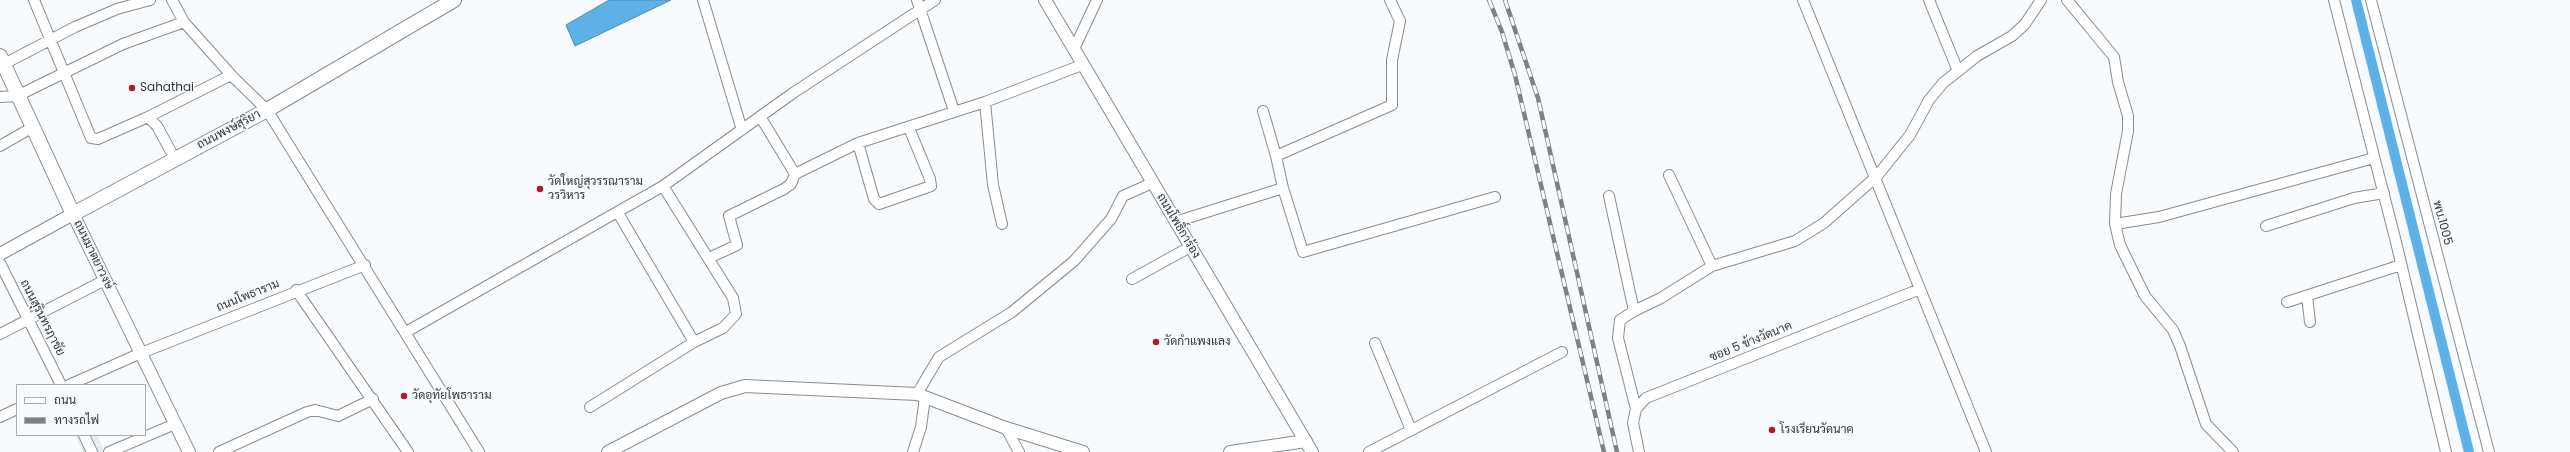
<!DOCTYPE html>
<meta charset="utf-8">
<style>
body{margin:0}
#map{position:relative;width:2570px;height:452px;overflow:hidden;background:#f7fbfe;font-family:Poppins,Sarabun,sans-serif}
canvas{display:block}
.legend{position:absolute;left:16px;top:384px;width:130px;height:52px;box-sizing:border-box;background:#f7fbfe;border:1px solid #aaadaf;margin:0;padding:5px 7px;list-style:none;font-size:12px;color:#363739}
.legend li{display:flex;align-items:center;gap:8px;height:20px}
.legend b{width:20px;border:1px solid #aaadaf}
</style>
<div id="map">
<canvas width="2570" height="452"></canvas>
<ul class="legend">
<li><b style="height:5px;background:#fff"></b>ถนน</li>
<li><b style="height:5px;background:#7e8082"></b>ทางรถไฟ</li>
</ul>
</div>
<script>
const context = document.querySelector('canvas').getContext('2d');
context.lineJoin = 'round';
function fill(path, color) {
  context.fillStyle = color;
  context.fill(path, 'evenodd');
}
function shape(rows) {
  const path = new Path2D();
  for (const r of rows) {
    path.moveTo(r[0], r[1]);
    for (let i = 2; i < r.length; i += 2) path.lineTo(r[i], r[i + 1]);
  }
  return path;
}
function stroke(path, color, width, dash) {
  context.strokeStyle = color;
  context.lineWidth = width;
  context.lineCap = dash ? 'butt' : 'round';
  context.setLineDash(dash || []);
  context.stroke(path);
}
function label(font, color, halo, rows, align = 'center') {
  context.font = font + ' Poppins,Sarabun,sans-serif';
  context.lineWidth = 3;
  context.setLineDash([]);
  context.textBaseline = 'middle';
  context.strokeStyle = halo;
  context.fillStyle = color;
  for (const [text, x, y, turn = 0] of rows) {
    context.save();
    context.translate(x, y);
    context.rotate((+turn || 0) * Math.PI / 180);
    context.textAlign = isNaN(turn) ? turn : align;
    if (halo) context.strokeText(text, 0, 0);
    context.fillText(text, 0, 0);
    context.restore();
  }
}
fill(shape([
 [75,435,97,435,105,452,83,452]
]), '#e3eef6');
const water = shape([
 [609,0,671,0,575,46,566,25,609,0]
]);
fill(water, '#5eb1e6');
stroke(water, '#528cb2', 1);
stroke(shape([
 [2356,0,2469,452]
]), '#5eb1e6', 10);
const minor = shape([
 [34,0,91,138,98,139,148,117,157,126,175,159],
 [172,0,184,22,233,77,267,110,479,452],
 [703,0,742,130],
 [917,0,954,111],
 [1803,0,1986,452],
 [1929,0,1958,71],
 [2067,0,2114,57,2118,82,2128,116,2128,131,2116,194,2115,224,2120,245,2145,296,2173,330,2180,346,2206,424,2233,452],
 [2334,0,2396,242,2446,452],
 [2371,0,2489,452],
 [1074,49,1097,0],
 [4,64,75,27,117,9,150,0],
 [0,97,17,96,123,44,184,22],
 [985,102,993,185,1002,224],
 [1263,111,1276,156],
 [148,117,231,75],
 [761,118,795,174,858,143,985,102,1082,65],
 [858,143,874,199,879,204,931,186,930,179,909,128],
 [0,146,33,127],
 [1669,175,1712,266],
 [1283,188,1276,156,1392,105,1392,60,1400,21,1390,0],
 [1609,196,1634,311,1661,298,1712,266,1795,241,1824,223,1877,176,1910,135,1929,100,1943,83,1977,56,2012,36,2025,24,2041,0],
 [618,213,694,342],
 [1175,222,1283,188,1303,252,1495,197],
 [2115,224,2159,217,2374,158],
 [2266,226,2354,198,2384,193],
 [709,258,737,245,729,216,784,189,791,184,795,174],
 [0,263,61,385],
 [1132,279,1190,247],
 [296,290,408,452],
 [2307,296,2310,322],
 [2287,302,2401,265],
 [1634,311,1620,320,1618,338,1636,409],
 [406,332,663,186,793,93,935,0],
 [0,334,105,280],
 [1375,343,1411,430],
 [69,385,141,353,365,265],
 [917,394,939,357,1012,312,1074,261,1111,219,1123,196,1152,183],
 [590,407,694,342,723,328,736,314,733,298,663,186],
 [0,417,17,409],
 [1006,428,1019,452],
 [84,435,92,452],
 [109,452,175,424],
 [219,452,307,412,315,410,338,416,373,399],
 [913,452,921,427,925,397],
 [1369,452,1562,352],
 [1639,452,1633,423,1636,409,1646,398,1920,289]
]);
const tertiary = shape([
 [1045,0,1312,452],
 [0,254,73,214,189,452],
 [608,452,721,393,745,386,917,394,1006,428,1083,452],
 [1230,452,1306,441]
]);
const secondary = shape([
 [0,56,73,214,267,110,454,0]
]);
stroke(minor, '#888c8f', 12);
stroke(tertiary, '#888c8f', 14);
stroke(secondary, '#888c8f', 16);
stroke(minor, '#fff', 10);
stroke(tertiary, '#fff', 12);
stroke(secondary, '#fff', 14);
const rail = shape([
 [1489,0,1502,32,1515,75,1604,452],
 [1505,0,1538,98,1617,452]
]);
stroke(rail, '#7e8082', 4.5);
stroke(rail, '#f7fbfe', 3, [9]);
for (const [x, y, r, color] of [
 [132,88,4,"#af1c28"],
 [540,189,4,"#af1c28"],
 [1156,342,4,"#af1c28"],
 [404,396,4,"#af1c28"],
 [1772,430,4,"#af1c28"]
]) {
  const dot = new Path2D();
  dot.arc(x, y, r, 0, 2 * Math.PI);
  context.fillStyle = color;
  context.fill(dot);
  stroke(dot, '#f7fbfe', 1.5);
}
label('12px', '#363739', '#f7fbfe', [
 ["Sahathai",140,88],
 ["วัดใหญ่สุวรรณาราม",548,182],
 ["วรวิหาร",548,196],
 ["วัดกำแพงแลง",1164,342],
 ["วัดอุทัยโพธาราม",412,396],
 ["โรงเรียนวัดนาค",1780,430]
], 'left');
label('12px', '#363739', '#f7fbfe', [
 ["ถนนพงษ์สุริยา",229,130,-28],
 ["พบ.1005",2442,223,75],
 ["ถนนโพธิ์การ้อง",1178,226,59],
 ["ถนนมาตยาวงษ์",93,255,64],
 ["ถนนโพธาราม",248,296,-22],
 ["ถนนสุรินทรฦาชัย",42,318,63],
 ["ซอย 5 ข้างวัดนาค",1751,342,-22]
]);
</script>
